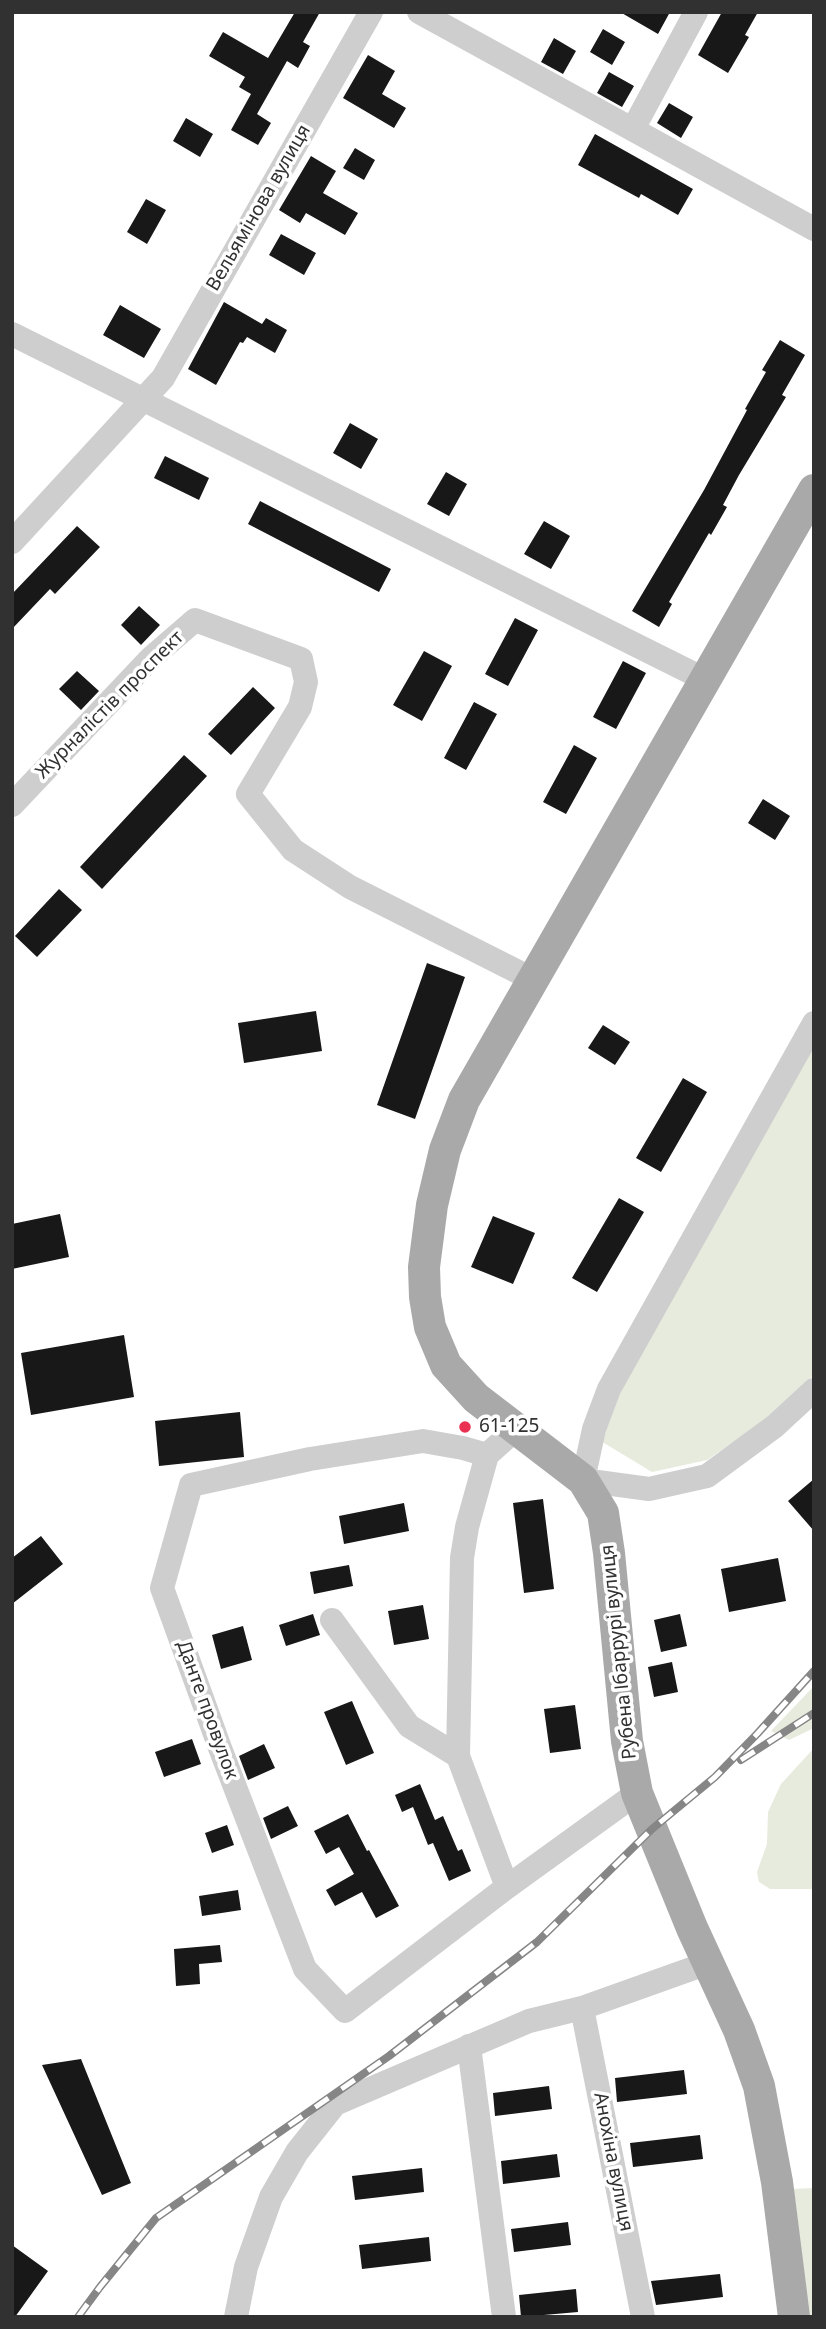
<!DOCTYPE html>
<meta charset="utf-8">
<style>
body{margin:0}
#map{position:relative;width:826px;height:2329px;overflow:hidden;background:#fff;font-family:"Noto Sans",sans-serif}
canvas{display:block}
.frame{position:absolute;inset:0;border:14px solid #313131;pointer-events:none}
</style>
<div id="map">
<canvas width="826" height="2329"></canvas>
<div class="frame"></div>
</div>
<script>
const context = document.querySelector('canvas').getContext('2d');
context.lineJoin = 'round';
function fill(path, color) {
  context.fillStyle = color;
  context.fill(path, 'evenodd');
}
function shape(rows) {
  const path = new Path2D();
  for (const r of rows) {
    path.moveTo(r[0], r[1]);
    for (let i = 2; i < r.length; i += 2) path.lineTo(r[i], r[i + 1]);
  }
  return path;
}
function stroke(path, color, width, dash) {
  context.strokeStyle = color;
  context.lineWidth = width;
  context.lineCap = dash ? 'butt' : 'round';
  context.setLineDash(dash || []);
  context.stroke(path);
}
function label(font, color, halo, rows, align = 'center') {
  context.font = font + ' "Noto Sans",sans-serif';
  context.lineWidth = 7;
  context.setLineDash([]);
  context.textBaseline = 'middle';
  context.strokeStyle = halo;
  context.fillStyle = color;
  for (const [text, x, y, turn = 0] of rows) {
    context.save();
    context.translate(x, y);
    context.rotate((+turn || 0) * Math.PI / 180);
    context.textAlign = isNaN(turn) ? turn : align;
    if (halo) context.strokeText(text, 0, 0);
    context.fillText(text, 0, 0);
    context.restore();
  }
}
fill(shape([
 [814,1046,814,1375,768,1418,707,1460,652,1472,594,1437],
 [814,1686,814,1728,789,1740,771,1731],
 [814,1748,814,1889,770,1889,759,1882,757,1872,767,1844,768,1812,781,1784],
 [814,2188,814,2317,802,2317,790,2189]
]), '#e6ebdd');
fill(shape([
 [295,12,320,12,303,42,310,46,298,68,287,61,257,114,271,123,258,145,231,130,251,94,239,87,245,77,209,56,223,32,268,58],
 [620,12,670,12,658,34],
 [722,12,758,12,745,35,749,37,728,73,698,55],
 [603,29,625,42,612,65,590,52],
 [554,38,576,51,563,74,541,62],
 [368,55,395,71,382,94,406,108,394,128,343,98],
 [609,72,634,86,622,107,597,93],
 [669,103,693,117,681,138,657,123],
 [186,118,213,134,200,157,173,141],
 [595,134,693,189,678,215,641,194,639,198,578,165],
 [355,148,375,160,364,180,343,168],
 [311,156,336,171,323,193,358,213,345,235,306,213,300,223,279,210],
 [146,199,166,210,147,244,127,232],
 [281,234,316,253,304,275,269,255],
 [224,302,262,324,266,318,287,330,275,353,247,337,243,343,240,342,216,385,188,369],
 [120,305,161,329,144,358,103,335],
 [780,340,805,355,782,395,786,397,739,475,723,505,727,507,711,535,709,533,669,602,672,604,659,627,632,611,704,490,747,410,745,409,766,372,762,370],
 [350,423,378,439,361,469,333,453],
 [165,456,209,478,199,500,154,478],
 [446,472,467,484,449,516,427,504],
 [260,501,391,569,379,592,248,524],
 [544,521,570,536,551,569,524,554],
 [77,526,100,547,55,594,50,589,12,629,12,594],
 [139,606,160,625,141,645,121,625],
 [515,618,538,630,508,686,485,674],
 [424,651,452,666,422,721,393,705],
 [623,661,646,673,616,729,593,717],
 [77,671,99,691,81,710,59,689],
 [253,687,275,708,231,755,208,734],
 [474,702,497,714,466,770,444,758],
 [574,745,597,758,566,814,543,802],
 [184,755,207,776,102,889,80,867],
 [763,799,790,816,775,840,748,823],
 [59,889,82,910,37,957,15,936],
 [427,963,465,977,415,1119,377,1105],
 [316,1011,322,1051,244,1063,238,1023],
 [603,1025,630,1042,615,1065,588,1048],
 [683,1078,707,1092,661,1172,636,1158],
 [619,1198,644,1212,597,1292,572,1278],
 [60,1214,69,1257,12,1269,12,1224],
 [493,1216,535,1233,513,1284,471,1267],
 [124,1335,134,1397,31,1415,21,1353],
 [240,1412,244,1457,159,1466,155,1421],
 [814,1479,814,1531,788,1501],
 [543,1499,554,1589,524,1593,513,1503],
 [404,1503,409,1531,344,1544,339,1516],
 [41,1536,63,1564,12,1604,12,1558],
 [778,1558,786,1601,729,1612,721,1569],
 [349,1565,353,1586,314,1594,310,1572],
 [423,1605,429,1639,394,1645,388,1611],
 [313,1614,320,1635,286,1646,279,1625],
 [680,1614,687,1646,661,1652,654,1620],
 [243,1626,252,1660,221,1669,212,1635],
 [672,1662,678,1692,654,1697,648,1667],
 [352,1701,374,1753,346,1765,324,1712],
 [575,1705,581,1749,550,1753,544,1709],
 [192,1739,201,1764,164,1777,155,1752],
 [264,1744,275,1768,248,1780,239,1756],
 [420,1784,435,1820,443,1816,458,1851,462,1849,471,1871,449,1881,433,1843,428,1845,413,1807,402,1812,395,1795],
 [288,1806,298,1826,271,1839,263,1818],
 [348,1814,367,1851,369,1850,399,1906,376,1918,362,1892,335,1906,326,1890,354,1874,339,1847,326,1854,314,1831],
 [227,1825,234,1845,212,1853,205,1833],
 [238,1890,241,1910,202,1916,199,1896],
 [220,1945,222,1962,199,1964,200,1984,176,1986,174,1949],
 [81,2059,131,2183,102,2195,42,2065],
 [684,2070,687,2094,617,2102,615,2078],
 [549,2086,552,2109,495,2116,493,2093],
 [700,2135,703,2159,633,2167,630,2143],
 [557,2154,560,2177,503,2184,501,2161],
 [422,2168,424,2192,355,2200,352,2176],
 [568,2222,571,2245,514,2252,511,2229],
 [429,2237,431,2261,362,2269,359,2245],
 [12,2245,48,2271,15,2317,12,2317],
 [720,2274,723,2297,656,2305,651,2281],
 [576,2289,578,2312,521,2317,519,2295]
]), '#181818');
stroke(shape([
 [419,12,814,229],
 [633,129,696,12],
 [12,334,706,680],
 [12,542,163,378,371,12],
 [12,805,151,658,195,620,301,659,306,682,300,707,248,794,293,850,350,887,534,980],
 [814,1023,609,1389,594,1429,583,1480,649,1489,707,1476,775,1426,814,1390],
 [487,1455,463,1448,423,1441,310,1459,191,1485,162,1588,220,1748,305,1969,345,2011,507,1887,637,1793],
 [332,1620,409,1726,458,1756],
 [507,1887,458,1756,462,1558,467,1527,487,1455,517,1428],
 [582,2008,643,2317],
 [469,2046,504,2317],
 [236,2317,246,2267,271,2197,297,2152,335,2104,529,2021,582,2008,708,1963]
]), '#cecece', 24);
stroke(shape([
 [794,2317,777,2182,759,2086,739,2030,692,1928,637,1793,627,1741,609,1553,603,1513,583,1480,476,1398,446,1365,430,1327,425,1297,424,1267,432,1205,445,1150,464,1100,814,490]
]), '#a9a9a9', 32);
const rail = shape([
 [741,1760,814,1713],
 [78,2317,100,2287,156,2218,389,2056,537,1942,652,1829,715,1777,757,1734,814,1671]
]);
stroke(rail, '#868686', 8);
stroke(rail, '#fff', 5, [16]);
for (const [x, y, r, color] of [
 [465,1427,7,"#eb3152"]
]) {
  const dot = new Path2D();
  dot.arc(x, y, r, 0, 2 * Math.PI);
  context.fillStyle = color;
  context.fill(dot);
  stroke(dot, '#fff', 2.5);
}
label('19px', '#313131', '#fff', [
 ["Вельямінова вулиця",259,208,-60],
 ["Журналістів проспект",110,705,-45],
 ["Рубена Ібаррурі вулиця",619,1652,-96],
 ["Данте провулок",207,1710,70],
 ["Анохіна вулиця",613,2162,79]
]);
label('19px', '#313131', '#fff', [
 ["61-125",479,1427]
], 'left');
</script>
